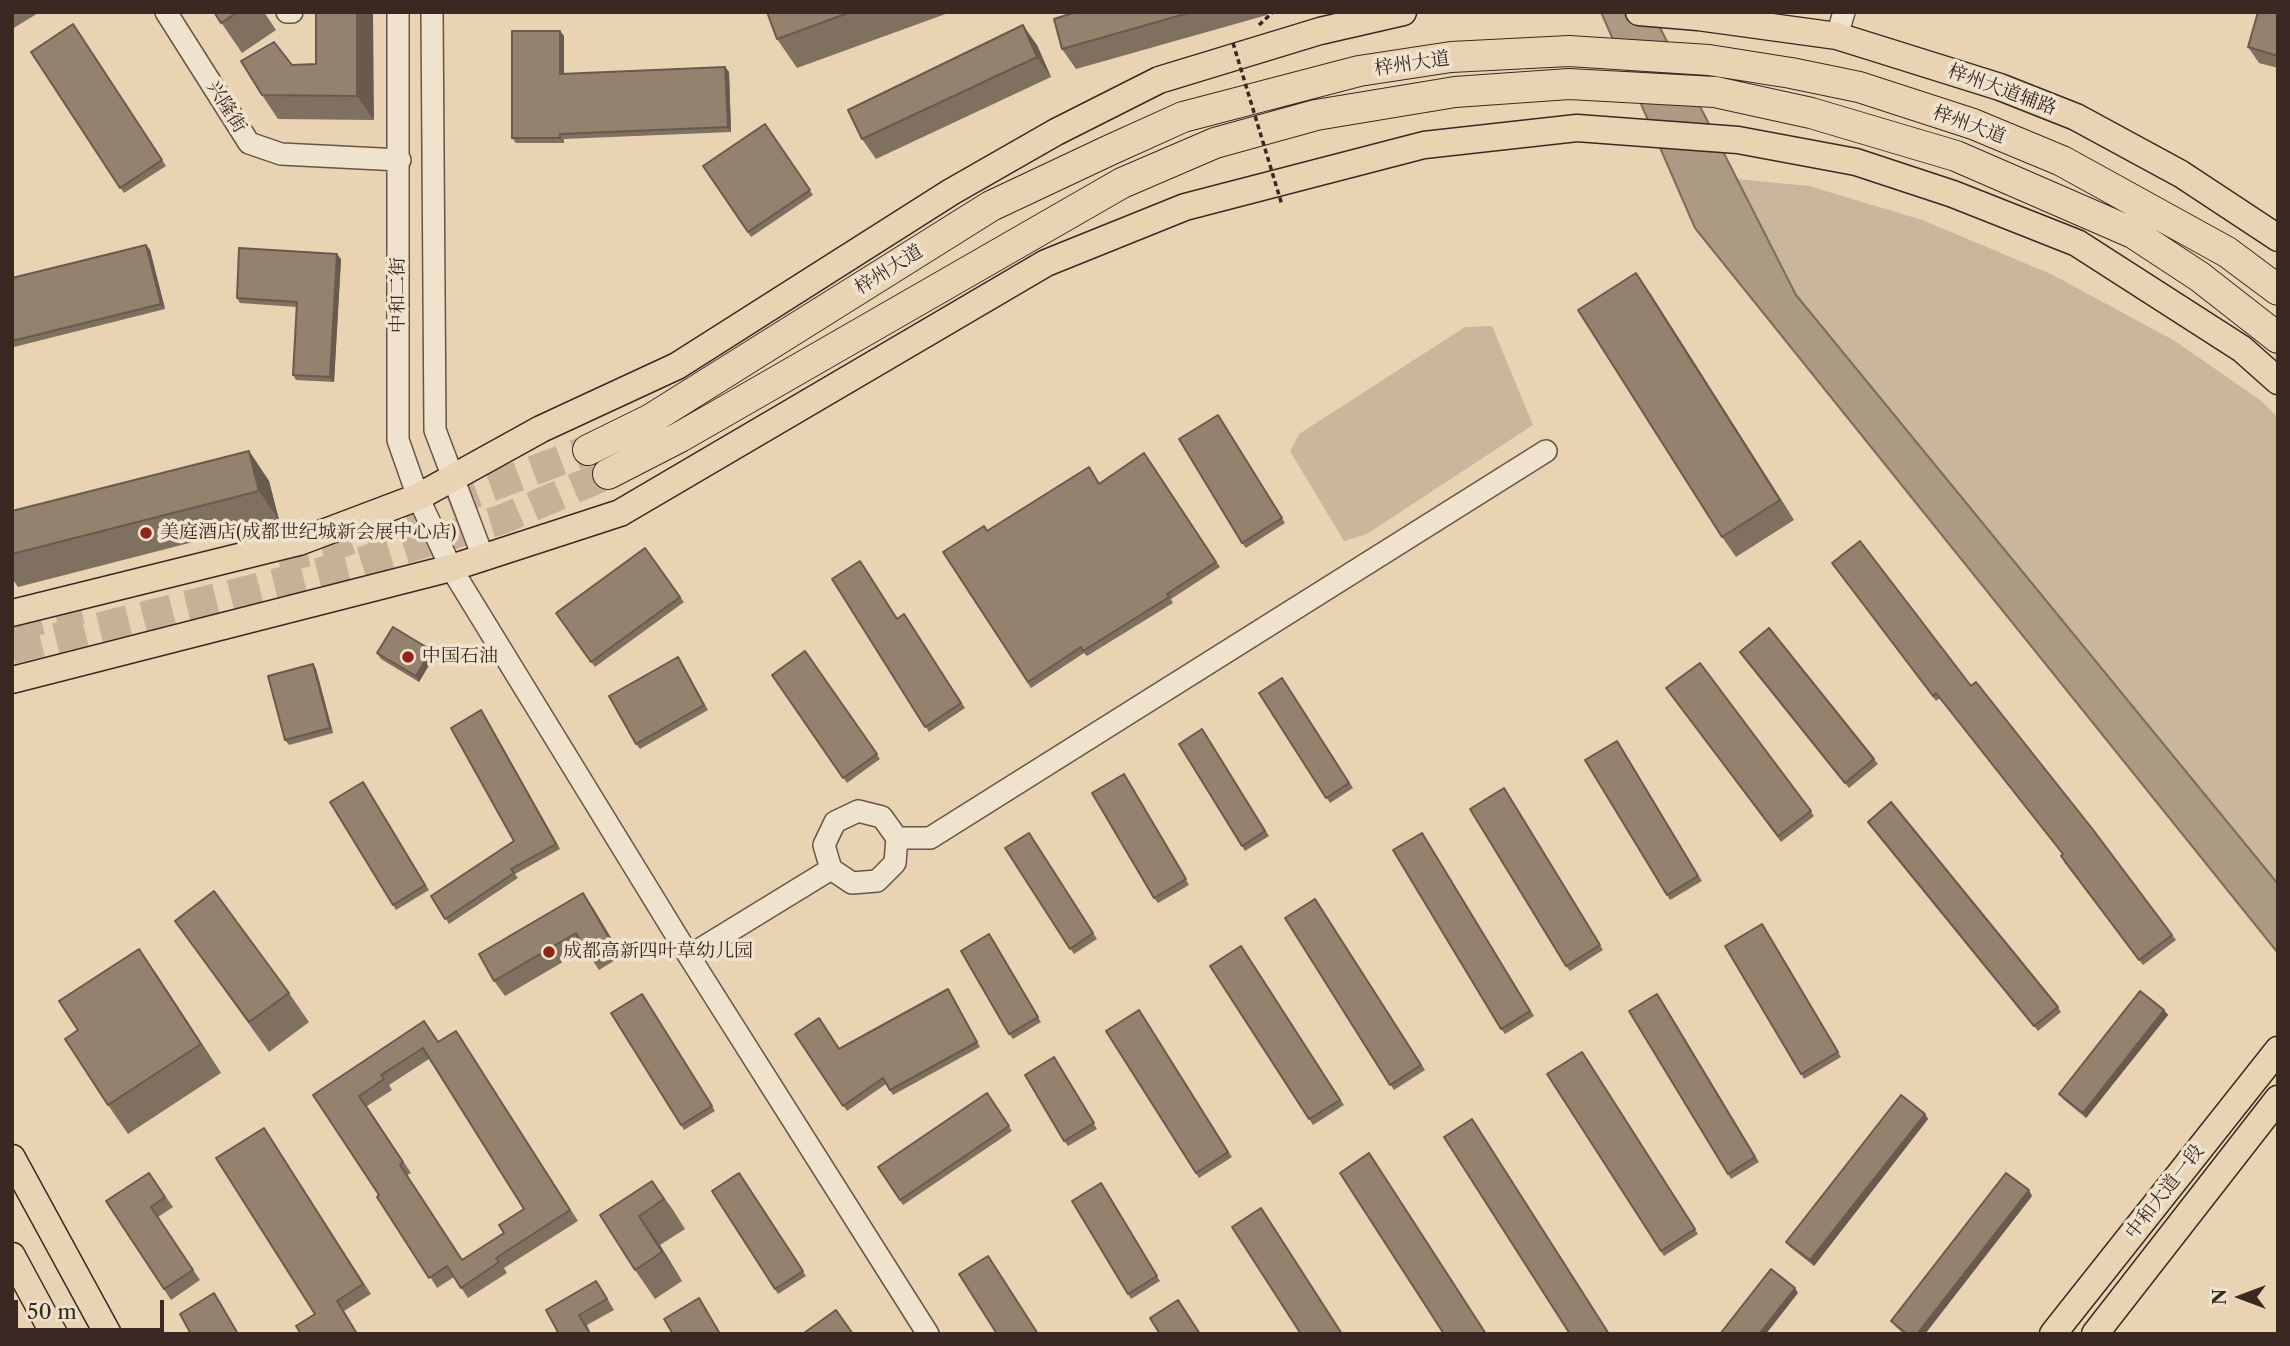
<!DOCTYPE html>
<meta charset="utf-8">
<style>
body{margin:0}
#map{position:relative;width:2290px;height:1346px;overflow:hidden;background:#e8d4b3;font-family:"Libre Caslon Text",serif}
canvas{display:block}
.frame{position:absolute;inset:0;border:14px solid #3a2923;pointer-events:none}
.north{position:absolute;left:2206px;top:1262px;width:70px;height:70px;-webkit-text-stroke:5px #f0e3ce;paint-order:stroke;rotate:270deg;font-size:19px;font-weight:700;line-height:28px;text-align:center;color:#3a2923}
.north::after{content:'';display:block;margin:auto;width:24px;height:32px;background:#3a2923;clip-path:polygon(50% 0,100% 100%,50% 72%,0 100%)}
.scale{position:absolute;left:14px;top:1300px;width:150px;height:32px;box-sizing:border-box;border:4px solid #3a2923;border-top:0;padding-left:9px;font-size:21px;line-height:24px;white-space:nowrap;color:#3a2923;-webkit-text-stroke:5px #f0e3ce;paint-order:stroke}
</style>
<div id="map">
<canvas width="2290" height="1346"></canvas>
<div class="frame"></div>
<div class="north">N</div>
<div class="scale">50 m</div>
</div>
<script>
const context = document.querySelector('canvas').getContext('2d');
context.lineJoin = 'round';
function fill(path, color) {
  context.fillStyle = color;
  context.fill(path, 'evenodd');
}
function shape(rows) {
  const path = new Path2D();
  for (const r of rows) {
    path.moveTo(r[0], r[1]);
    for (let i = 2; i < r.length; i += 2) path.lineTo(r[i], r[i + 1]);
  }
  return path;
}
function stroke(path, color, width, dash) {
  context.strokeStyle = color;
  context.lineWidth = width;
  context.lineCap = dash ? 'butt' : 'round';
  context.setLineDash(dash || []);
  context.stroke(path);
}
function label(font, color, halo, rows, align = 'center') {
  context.font = font + ' "Libre Caslon Text","Noto Serif SC",serif';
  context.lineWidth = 7;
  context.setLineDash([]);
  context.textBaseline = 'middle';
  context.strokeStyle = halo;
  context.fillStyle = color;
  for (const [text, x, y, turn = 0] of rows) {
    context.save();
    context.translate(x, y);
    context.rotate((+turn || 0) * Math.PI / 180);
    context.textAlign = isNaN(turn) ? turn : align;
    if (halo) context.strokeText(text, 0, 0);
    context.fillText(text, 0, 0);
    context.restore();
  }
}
fill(shape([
 [1737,179,1809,186,1922,220,2051,274,2175,341,2260,400,2278,417,2278,884,1796,295],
 [1492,326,1533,425,1367,534,1344,541,1290,451,1299,434,1465,327]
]), '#cab79b');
const water = shape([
 [1601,12,1652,12,1796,295,2278,884,2278,953,1695,228,1601,12]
]);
fill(water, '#ad9a82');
stroke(water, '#7f6d5c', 2);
stroke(shape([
 [278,559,341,543,588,450],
 [12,627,81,609],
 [12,649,354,564,503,519,608,474]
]), '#c5b296', 30, [30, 15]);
const minor = shape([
 [166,12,249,143,281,154,400,160],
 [287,12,292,12],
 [398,12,398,440,418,497,451,568,689,956,928,1334],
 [432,12,435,430,483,557],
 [1837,36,1844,12],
 [858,811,882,817,897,838,895,863,877,881,852,883,831,869,824,845,835,822,858,811],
 [897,838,930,838,1546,451],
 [689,956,831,869]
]);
const major = shape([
 [1639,12,1698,17,1837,36,2000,87,2076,117,2181,174,2278,238],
 [12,613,299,542,418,497,541,429,677,366,951,192,1056,132,1159,80,1320,31,1403,12],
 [12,680,451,568,620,513,1046,263,1185,207,1424,145,1577,128,1738,140,1856,162,1953,194,2077,243,2242,349,2278,381],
 [12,1158,108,1334],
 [12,1256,54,1334],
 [2053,1334,2278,1050],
 [2095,1334,2278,1099]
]);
const highway = shape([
 [588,450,651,419,991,206,1110,150,1183,117,1359,71,1451,57,1569,51,1709,60,1791,73,1859,87,1973,124,2062,161,2227,252,2278,290],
 [608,474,680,437,1122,183,1215,143,1316,115,1455,92,1569,84,1715,92,1811,113,1956,156,2133,233,2200,277,2278,338]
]);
stroke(minor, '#665447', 24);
stroke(major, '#3a2923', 29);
stroke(highway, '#3a2923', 32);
stroke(shape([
 [1259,25,1273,12]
]), '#3a2923', 3.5, [5, 3.5]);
stroke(minor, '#f0e3ce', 21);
stroke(major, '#e8d4b3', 26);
stroke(highway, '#e8d4b3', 30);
stroke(shape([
 [1233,43,1282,205]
]), '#3a2923', 3.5, [5, 3.5]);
fill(shape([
 [12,12,40,12,12,29],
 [214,12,264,12,276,30,242,53],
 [316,12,374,120,278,119,262,95,292,65,316,64],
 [767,12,951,12,797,68,777,39],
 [1076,12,1266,12,1267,15,1076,69,1062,49],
 [2278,12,2278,68,2259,63,2248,47],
 [73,24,166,166,124,193,31,52],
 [560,31,564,36,564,74,725,67,729,72,731,132,564,139,564,143,516,143,512,138],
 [1037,45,1051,77,876,159,862,139],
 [765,124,813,195,751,237,703,166],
 [146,245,150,250,165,309,14,347,12,345,12,278],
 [341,259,334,382,296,380,293,375,297,307,240,303,237,298],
 [1650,293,1794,520,1736,557,1722,537],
 [1218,415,1285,523,1246,548,1242,543],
 [249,451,269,481,279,520,18,587,12,578,12,511],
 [1144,453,1220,567,1171,599,1173,603,1087,656,1084,653,1031,688,943,552,987,531,1099,483],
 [645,548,684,602,595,667,556,613],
 [1832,563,1971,686,2094,831,2176,940,2143,965,2064,862,2063,855,1940,698,1936,701],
 [832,579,897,619,904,614,965,708,929,732],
 [431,650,435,655,419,682,381,659,377,653],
 [805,651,880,759,847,783,772,675],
 [678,657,708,710,640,749,636,744],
 [1743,657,1874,759,1878,764,1849,788],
 [1700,663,1814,816,1781,842,1666,688],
 [313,664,316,669,333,733,289,745,285,740],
 [1282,678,1353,788,1330,803,1259,693],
 [481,710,560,849,515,874,518,878,449,924,431,896,514,841],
 [1202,729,1269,836,1245,851,1179,744],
 [1620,746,1702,881,1670,900,1667,895],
 [1128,780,1189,885,1158,903,1154,898],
 [366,787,429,890,396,910,393,905],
 [1504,788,1603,950,1570,971,1566,966],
 [1871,827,2058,1007,2061,1012,2038,1031],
 [1029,833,1097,939,1074,954,1005,848],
 [1425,838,1534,1016,1505,1034,1501,1029],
 [583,893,593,908,622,956,599,970,585,949,505,996,494,981],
 [1315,899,1425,1070,1394,1090,1285,918],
 [175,921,289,993,309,1022,269,1052],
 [1762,924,1841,1057,1804,1079,1801,1074],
 [993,939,1041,1022,1013,1039,1009,1034],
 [1241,946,1344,1105,1313,1125,1210,966],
 [139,949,159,978,221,1073,128,1134,108,1105,78,1030],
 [948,989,980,1047,893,1095,886,1084,847,1111,795,1034,840,1049],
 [642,994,715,1111,684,1130,611,1013],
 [1661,999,1759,1162,1731,1179,1728,1174],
 [1139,1010,1232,1157,1199,1178,1106,1031],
 [2164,1010,2168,1015,2086,1118,2063,1099,2059,1094],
 [456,1031,578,1221,504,1268,507,1273,468,1298,454,1277,437,1288,379,1195,313,1095,438,1042],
 [429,1059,524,1209,504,1233,462,1260,407,1175,411,1173,367,1106,392,1090,389,1085],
 [1582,1052,1698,1234,1664,1256,1547,1074],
 [1054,1057,1097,1129,1068,1146,1064,1141],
 [987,1093,1012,1131,903,1205,878,1167],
 [1925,1114,1928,1119,1814,1266,1790,1247,1786,1242],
 [264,1128,371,1294,344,1311,358,1334,301,1334,315,1314],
 [149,1173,173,1207,158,1217,200,1280,171,1300,106,1201],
 [739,1173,806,1276,778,1294,712,1191],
 [652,1181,685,1229,660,1245,682,1281,655,1299,635,1270,600,1215],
 [1105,1189,1160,1281,1131,1299,1128,1294],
 [2032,1196,1925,1334,1904,1334,1895,1326,1891,1321],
 [603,1291,614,1310,587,1325,591,1334,559,1334]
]), '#7f705f');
fill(shape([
 [357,12,373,12,374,120,357,96],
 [1023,25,1037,45,1051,77,1037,57],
 [560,31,564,36,564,79,560,74],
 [725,67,729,72,731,132,728,127],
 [146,245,150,250,165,309,161,304],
 [337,254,341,259,334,382,330,377],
 [1636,273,1650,293,1794,520,1780,500],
 [249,451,269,481,279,520,259,491],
 [431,650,435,655,419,682,416,676],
 [313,664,316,669,333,733,330,728],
 [481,710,485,716,560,849,556,844],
 [583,893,593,908,622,956,611,941],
 [139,949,159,978,221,1073,201,1044],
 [2164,1010,2168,1015,2086,1118,2083,1113],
 [1925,1114,1928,1119,1814,1266,1810,1260],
 [652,1181,673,1210,685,1229,664,1199],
 [2029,1190,2032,1196,1925,1334,1917,1334],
 [639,1216,660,1245,682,1281,662,1252],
 [1795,1288,1798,1293,1766,1334,1759,1334]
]), '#685b4d');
const building = shape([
 [214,12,238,12,221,23,214,12],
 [316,12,357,12,357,96,262,95,241,61,274,42,292,65,316,64,316,12],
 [767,12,851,12,777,39,767,12],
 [1076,12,1192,12,1062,49,1054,19,1076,12],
 [2258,12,2278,12,2278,56,2248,47,2258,12],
 [73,24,162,160,120,188,31,52,73,24],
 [1023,25,1037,57,862,139,848,110,1023,25],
 [512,31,560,31,560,74,725,67,728,127,560,134,560,138,512,138,512,31],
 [765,124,810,190,748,232,703,166,765,124],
 [146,245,161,304,12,341,12,278,146,245],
 [239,248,337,254,330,377,293,375,297,302,237,298,239,248],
 [1636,273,1780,500,1722,537,1578,310,1636,273],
 [1218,415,1282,518,1242,543,1179,439,1218,415],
 [249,451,259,491,12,554,12,511,249,451],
 [1144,453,1216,562,1167,594,1169,597,1083,651,1081,647,1028,682,943,552,984,526,987,531,1089,467,1099,484,1144,453],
 [1860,541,1971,686,1976,682,2094,831,2172,935,2139,960,2061,856,2063,854,1936,693,1933,696,1832,563,1860,541],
 [645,548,680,597,591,662,556,613,645,548],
 [860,561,897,619,904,614,961,703,925,727,832,579,860,561],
 [393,627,431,650,416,676,377,653,393,627],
 [1769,628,1874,759,1845,783,1740,652,1769,628],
 [805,651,877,754,843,778,772,675,805,651],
 [678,657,704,705,636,744,609,696,678,657],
 [1700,663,1811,811,1778,836,1666,688,1700,663],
 [313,664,330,728,285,740,268,676,313,664],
 [1282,678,1349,783,1326,798,1259,693,1282,678],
 [481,710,556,844,511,869,514,873,445,919,431,896,514,841,451,728,481,710],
 [1202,729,1265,831,1242,846,1179,744,1202,729],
 [1617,741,1698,876,1667,895,1585,760,1617,741],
 [1124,774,1186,879,1154,898,1092,793,1124,774],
 [363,782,425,885,393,905,330,802,363,782],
 [1504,788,1600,945,1566,966,1470,809,1504,788],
 [1891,802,2058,1007,2034,1026,1868,822,1891,802],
 [1029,833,1093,933,1070,949,1005,848,1029,833],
 [1422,833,1530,1011,1501,1029,1393,850,1422,833],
 [214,891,289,993,249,1022,175,921,214,891],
 [583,893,611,941,588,954,576,933,494,981,479,954,583,893],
 [1315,899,1421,1065,1390,1085,1285,918,1315,899],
 [1762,924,1838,1052,1801,1074,1725,946,1762,924],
 [989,934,1038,1017,1009,1034,961,951,989,934],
 [1241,946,1340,1100,1309,1119,1210,966,1241,946],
 [139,949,201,1044,108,1105,65,1039,78,1030,59,1001,139,949],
 [948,989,977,1042,890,1090,883,1078,843,1106,795,1034,819,1018,839,1049,948,989],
 [2140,991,2164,1010,2083,1113,2059,1094,2140,991],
 [642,994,712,1106,681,1125,611,1013,642,994],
 [1657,994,1755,1157,1728,1174,1629,1011,1657,994],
 [1139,1010,1228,1152,1196,1173,1106,1031,1139,1010],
 [424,1021,438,1042,456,1031,570,1210,496,1258,499,1262,461,1288,447,1266,429,1278,377,1197,379,1195,313,1095,424,1021],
 [423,1048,524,1209,499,1225,504,1233,462,1260,400,1165,403,1162,359,1096,384,1079,381,1075,423,1048],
 [1582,1052,1695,1229,1661,1251,1547,1074,1582,1052],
 [1054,1057,1094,1123,1064,1141,1025,1075,1054,1057],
 [987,1093,1009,1126,900,1200,878,1167,987,1093],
 [1901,1095,1925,1114,1810,1260,1786,1242,1901,1095],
 [1472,1119,1609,1334,1570,1334,1444,1137,1472,1119],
 [264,1128,363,1284,337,1301,357,1334,301,1334,296,1326,315,1314,216,1158,264,1128],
 [1369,1153,1486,1334,1444,1334,1340,1173,1369,1153],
 [149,1173,165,1197,151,1207,193,1270,164,1289,106,1201,149,1173],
 [739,1173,803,1271,775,1289,712,1191,739,1173],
 [2006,1173,2029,1190,1917,1334,1907,1334,1891,1321,2006,1173],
 [652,1181,664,1199,639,1216,662,1252,635,1270,600,1215,652,1181],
 [1101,1183,1157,1276,1128,1294,1072,1201,1101,1183],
 [1261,1208,1342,1334,1301,1334,1232,1227,1261,1208],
 [988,1256,1038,1334,997,1334,959,1274,988,1256],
 [1771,1269,1795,1288,1759,1334,1720,1334,1771,1269],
 [596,1281,607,1299,579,1315,590,1334,559,1334,546,1310,596,1281],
 [214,1293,238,1334,191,1334,180,1314,214,1293],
 [699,1298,720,1334,673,1334,664,1319,699,1298],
 [1178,1300,1200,1334,1160,1334,1150,1318,1178,1300],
 [836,1310,853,1334,804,1334,804,1333,836,1310]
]);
fill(building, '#94826e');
stroke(building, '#685b4d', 2);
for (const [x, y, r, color] of [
 [146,533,7,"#8f2418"],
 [408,657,7,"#8f2418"],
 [549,952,7,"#8f2418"]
]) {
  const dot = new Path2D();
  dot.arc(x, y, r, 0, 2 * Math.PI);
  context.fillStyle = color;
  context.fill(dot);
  stroke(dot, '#f0e3ce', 2.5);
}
label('19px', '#3a2923', '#f0e3ce', [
 ["梓州大道",1412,64,-8],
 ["梓州大道辅路",2002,90,20],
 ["兴隆街",226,107,58],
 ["梓州大道",1969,125,20],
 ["梓州大道",889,270,-32],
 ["中和二街",399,295,-90],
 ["中和大道一段",2165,1192,-52]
]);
label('19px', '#3a2923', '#f0e3ce', [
 ["美庭酒店(成都世纪城新会展中心店)",160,533],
 ["中国石油",422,657],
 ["成都高新四叶草幼儿园",563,952]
], 'left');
</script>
